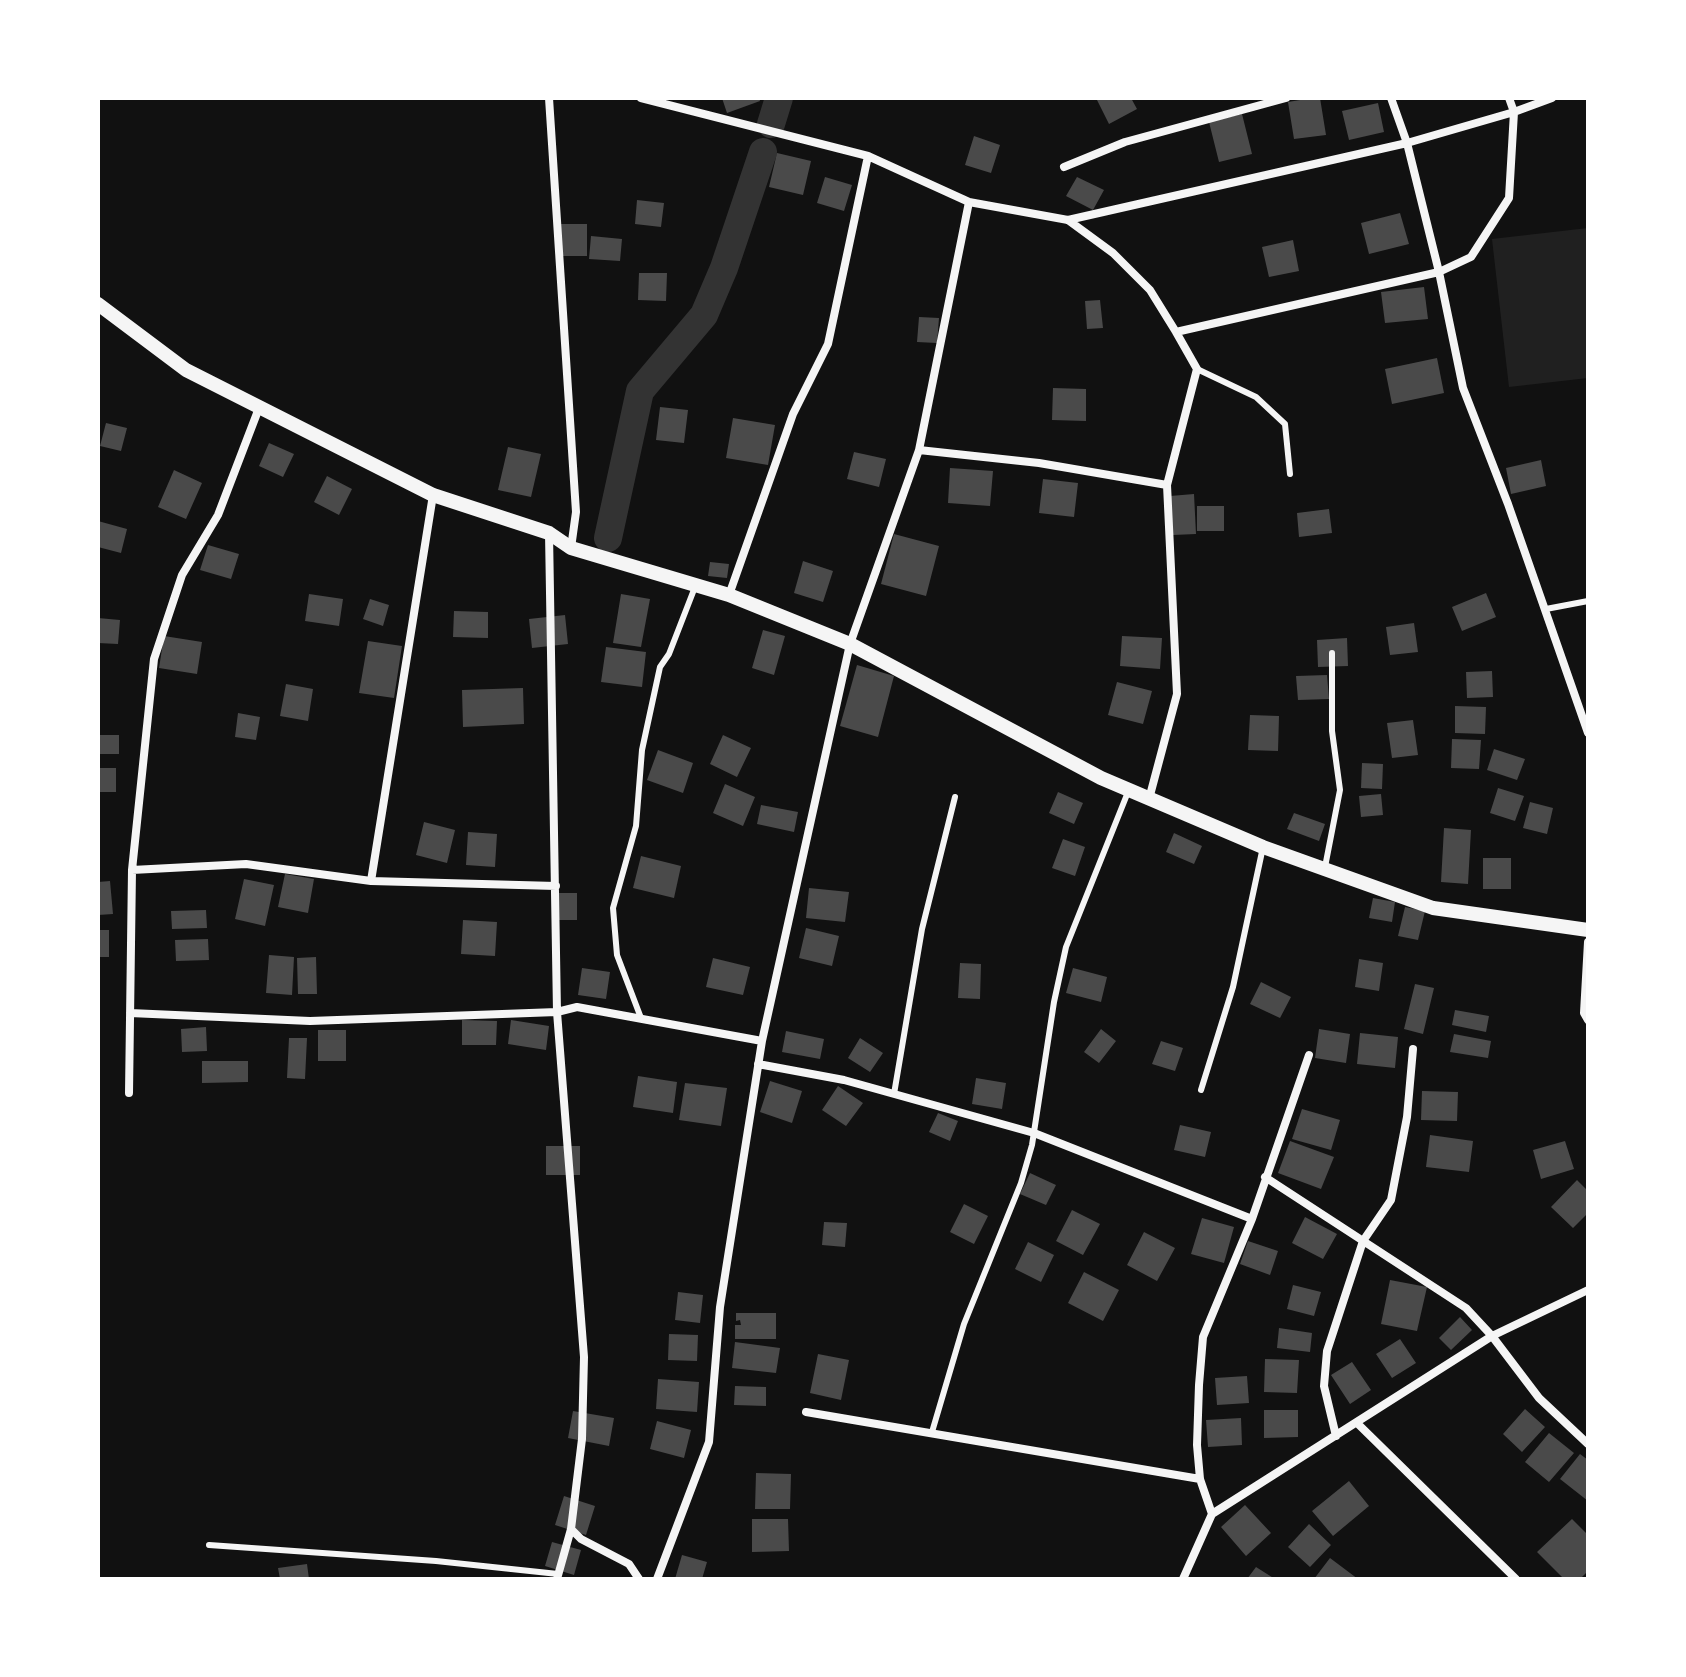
<!DOCTYPE html>
<style>
body{margin:0}
#map{position:relative;width:1686px;height:1677px;overflow:hidden;background:#111;font-family:Mulish,sans-serif}
canvas{display:block}
.frame{position:absolute;inset:0;border:100px solid #fff;pointer-events:none}
</style>
<div id="map">
<canvas width="1686" height="1677"></canvas>
<div class="frame"></div>
</div>
<script>
const context = document.querySelector('canvas').getContext('2d');
context.lineJoin = 'round';
function fill(path, color) {
  context.fillStyle = color;
  context.fill(path, 'evenodd');
}
function shape(rows) {
  const path = new Path2D();
  for (const r of rows) {
    path.moveTo(r[0], r[1]);
    for (let i = 2; i < r.length; i += 2) path.lineTo(r[i], r[i + 1]);
  }
  return path;
}
function stroke(path, color, width, dash) {
  context.strokeStyle = color;
  context.lineWidth = width;
  context.lineCap = dash ? 'butt' : 'round';
  context.setLineDash(dash || []);
  context.stroke(path);
}
fill(shape([
 [1588,228,1588,378,1509,387,1492,239]
]), '#202020');
stroke(shape([
 [771,124,779,98],
 [608,538,640,391,704,315,724,268,763,152]
]), '#333', 28);
fill(shape([
 [722,98,759,98,760,101,727,113],
 [1096,98,1131,98,1137,109,1109,124],
 [1312,98,1320,98,1326,135,1294,139,1288,102],
 [1378,103,1384,132,1349,140,1342,111],
 [1242,114,1252,154,1219,162,1209,122],
 [974,136,1000,145,991,173,965,165],
 [777,153,811,161,803,195,769,187],
 [825,177,852,185,844,211,817,203],
 [1077,177,1104,190,1093,210,1066,196],
 [637,200,664,203,661,227,635,224],
 [1400,213,1409,244,1369,254,1361,223],
 [561,224,587,224,587,256,561,256],
 [591,236,622,239,620,261,589,259],
 [1293,240,1299,271,1269,277,1262,247],
 [639,273,667,273,666,301,638,300],
 [1424,287,1428,319,1385,323,1381,292],
 [1100,300,1103,328,1087,329,1085,301],
 [919,317,939,318,937,343,917,342],
 [1437,358,1444,393,1392,404,1385,369],
 [1053,388,1086,389,1086,421,1052,420],
 [660,407,688,410,684,443,656,440],
 [733,418,775,425,768,465,726,458],
 [106,423,127,428,121,451,100,446],
 [269,443,294,454,283,477,259,466],
 [508,447,541,454,531,497,498,490],
 [854,452,886,459,879,487,847,479],
 [1541,460,1546,486,1511,494,1506,468],
 [950,468,993,471,990,506,948,503],
 [174,470,202,483,186,519,158,507],
 [327,476,352,489,339,515,314,502],
 [1043,479,1078,483,1074,517,1039,513],
 [1194,494,1196,534,1173,535,1170,496],
 [1197,506,1224,506,1224,531,1197,531],
 [1329,509,1332,533,1299,537,1297,513],
 [98,521,127,529,121,553,98,547],
 [894,534,939,546,926,596,881,584],
 [208,545,239,554,231,579,200,570],
 [803,561,833,571,823,602,794,593],
 [710,562,729,564,727,578,708,576],
 [1486,593,1496,617,1462,631,1452,607],
 [309,594,343,599,339,626,305,621],
 [621,594,650,599,641,647,613,643],
 [370,599,389,605,383,626,363,619],
 [454,611,488,612,488,638,453,637],
 [565,615,568,644,532,648,529,619],
 [98,618,120,620,118,644,98,643],
 [1414,623,1418,652,1390,655,1386,627],
 [763,630,785,636,774,675,752,668],
 [164,636,202,642,197,674,159,668],
 [1122,636,1162,638,1160,669,1120,666],
 [1347,638,1348,666,1318,667,1317,640],
 [368,641,402,646,394,698,359,693],
 [606,647,646,652,642,687,601,682],
 [857,665,894,676,878,737,840,726],
 [1492,671,1493,697,1467,698,1466,672],
 [1327,675,1329,699,1298,700,1296,676],
 [1117,682,1152,691,1143,724,1108,715],
 [286,684,313,689,308,721,280,716],
 [523,688,524,724,463,727,462,690],
 [1455,706,1486,707,1485,734,1455,733],
 [238,713,260,717,256,740,235,737],
 [1250,715,1279,716,1278,751,1248,750],
 [1413,720,1418,755,1392,758,1387,723],
 [98,735,119,735,119,754,98,754],
 [723,735,751,748,737,777,710,764],
 [1452,739,1481,740,1479,769,1451,768],
 [1494,749,1525,759,1517,780,1487,770],
 [658,750,693,763,683,793,647,780],
 [1362,763,1383,764,1382,789,1361,788],
 [98,768,116,768,116,792,98,792],
 [725,784,755,797,743,826,713,813],
 [1498,788,1524,796,1515,821,1490,813],
 [1058,792,1083,803,1074,824,1049,813],
 [1381,794,1383,815,1361,817,1359,796],
 [1530,802,1553,808,1547,834,1523,828],
 [761,805,798,812,794,832,757,824],
 [1294,813,1325,824,1319,841,1287,829],
 [424,822,455,830,447,863,416,855],
 [1444,828,1471,830,1468,884,1441,882],
 [468,832,497,834,495,867,466,865],
 [1174,833,1202,846,1194,864,1166,852],
 [1063,839,1085,847,1075,876,1052,868],
 [641,856,681,866,674,898,633,888],
 [1483,858,1511,858,1511,889,1483,889],
 [285,874,314,879,308,913,278,907],
 [244,879,274,885,265,926,235,919],
 [110,881,113,914,98,915,98,882],
 [809,888,849,892,845,922,806,918],
 [553,893,577,893,577,920,552,920],
 [1373,898,1395,902,1392,922,1369,918],
 [1405,907,1425,911,1418,940,1398,936],
 [206,910,207,928,172,929,171,911],
 [463,920,497,922,495,956,461,954],
 [806,928,839,936,832,966,799,958],
 [98,930,109,930,109,957,98,957],
 [208,939,209,960,176,961,175,940],
 [269,955,294,957,292,995,266,993],
 [316,957,317,994,298,994,297,958],
 [713,958,750,967,743,995,706,987],
 [1359,959,1383,963,1379,991,1355,987],
 [960,963,981,964,980,999,958,998],
 [582,968,610,972,606,999,578,995],
 [1073,968,1107,977,1101,1002,1066,993],
 [1261,982,1291,997,1280,1018,1250,1004],
 [1415,984,1434,988,1423,1034,1404,1029],
 [1455,1010,1489,1016,1486,1032,1452,1025],
 [462,1020,497,1021,496,1045,462,1045],
 [511,1020,549,1026,546,1050,508,1044],
 [206,1027,207,1051,182,1052,181,1029],
 [1101,1029,1116,1041,1099,1063,1084,1052],
 [1319,1029,1350,1034,1346,1063,1315,1058],
 [318,1030,346,1030,346,1061,318,1061],
 [786,1031,824,1039,820,1059,782,1052],
 [1360,1033,1398,1037,1395,1068,1357,1064],
 [1454,1034,1491,1041,1488,1058,1450,1052],
 [289,1038,307,1038,305,1079,287,1078],
 [860,1038,883,1053,870,1072,848,1058],
 [1161,1041,1183,1048,1175,1071,1152,1064],
 [202,1061,248,1061,248,1082,202,1083],
 [638,1076,677,1082,673,1113,633,1107],
 [976,1078,1006,1083,1002,1109,972,1104],
 [770,1081,802,1091,792,1123,760,1112],
 [685,1083,727,1088,721,1126,679,1120],
 [838,1086,863,1103,846,1126,822,1110],
 [1422,1091,1458,1092,1457,1121,1421,1120],
 [1302,1109,1340,1120,1331,1150,1292,1139],
 [938,1113,958,1121,950,1141,929,1132],
 [1180,1125,1211,1132,1205,1157,1174,1150],
 [1430,1135,1473,1141,1469,1172,1426,1167],
 [1290,1141,1334,1157,1321,1189,1278,1173],
 [1565,1141,1574,1169,1541,1179,1533,1150],
 [546,1146,580,1146,580,1175,546,1175],
 [1030,1173,1056,1185,1046,1205,1020,1194],
 [1577,1180,1588,1191,1588,1213,1573,1228,1551,1207],
 [964,1204,988,1216,974,1244,950,1232],
 [1072,1210,1100,1224,1083,1255,1056,1241],
 [1305,1217,1337,1234,1323,1259,1292,1243],
 [1202,1218,1234,1227,1224,1263,1191,1254],
 [824,1222,847,1223,845,1247,822,1245],
 [1144,1232,1175,1248,1157,1281,1127,1265],
 [1248,1241,1278,1251,1270,1275,1240,1264],
 [1028,1242,1054,1255,1041,1282,1015,1269],
 [1084,1272,1119,1290,1103,1321,1068,1303],
 [1390,1280,1427,1287,1417,1331,1381,1324],
 [1293,1285,1321,1292,1314,1316,1287,1309],
 [678,1292,703,1295,700,1323,675,1320],
 [736,1313,776,1313,776,1339,735,1339,735,1325,741,1325,740,1320,736,1321],
 [1460,1317,1472,1330,1451,1350,1439,1338],
 [1279,1328,1312,1333,1310,1352,1277,1348],
 [669,1334,698,1335,697,1361,668,1360],
 [1400,1339,1416,1363,1392,1378,1376,1354],
 [735,1342,780,1348,776,1373,732,1368],
 [818,1354,849,1360,841,1400,810,1393],
 [1265,1359,1299,1360,1297,1393,1264,1392],
 [1352,1362,1371,1390,1350,1404,1331,1375],
 [1247,1376,1249,1403,1217,1405,1215,1378],
 [658,1379,699,1382,697,1412,656,1409],
 [735,1386,766,1387,766,1406,734,1405],
 [1525,1409,1545,1427,1522,1452,1503,1434],
 [1264,1410,1298,1410,1298,1437,1264,1438],
 [573,1411,614,1418,609,1446,568,1438],
 [1241,1418,1242,1445,1208,1447,1206,1420],
 [657,1421,691,1430,684,1458,650,1449],
 [1549,1433,1574,1453,1549,1482,1525,1462],
 [1580,1454,1588,1460,1588,1501,1560,1479],
 [756,1473,791,1474,790,1509,755,1509],
 [1349,1481,1369,1506,1333,1536,1312,1511],
 [564,1496,595,1506,586,1535,555,1525],
 [1245,1505,1271,1533,1246,1556,1221,1527],
 [752,1519,788,1519,789,1551,752,1552],
 [1572,1519,1588,1535,1588,1571,1580,1579,1564,1579,1537,1552],
 [1309,1524,1331,1545,1310,1567,1288,1547],
 [552,1542,581,1550,574,1575,545,1566],
 [682,1555,707,1562,702,1579,675,1579],
 [1330,1558,1358,1579,1314,1579],
 [307,1564,309,1579,280,1579,278,1568],
 [1256,1567,1275,1579,1247,1579]
]), '#4a4a4a');
stroke(shape([
 [1197,369,1256,397,1285,424,1290,474],
 [1546,609,1588,601],
 [1325,867,1340,790,1332,731,1332,653],
 [641,1018,617,955,613,908,636,826,642,750,660,667,669,654,695,587],
 [1201,1090,1233,987,1263,847],
 [894,1094,922,929,955,797],
 [932,1432,964,1324,1021,1183,1032,1145,1054,1002,1066,947,1128,792],
 [209,1545,436,1561,558,1574]
]), '#f5f5f5', 6);
stroke(shape([
 [549,98,576,512,571,548],
 [641,98,868,156,969,202,1068,220,1113,253,1150,290,1176,332,1439,272,1471,257,1509,198,1514,112,1509,98],
 [1391,98,1407,143,1439,272,1463,388,1508,504,1588,733],
 [1064,167,1125,142,1286,98],
 [1068,220,1407,143,1514,112,1552,98],
 [919,450,1039,463,1167,485],
 [549,533,557,1012,584,1357,582,1439,571,1529,557,1579],
 [729,595,793,414,828,344,868,156],
 [1149,799,1177,694,1167,485,1197,369,1176,332],
 [132,870,246,864,371,881,556,886],
 [371,881,433,495],
 [1588,942,1584,1013,1588,1020],
 [130,1013,310,1021,557,1012,577,1007,762,1041],
 [758,1064,844,1080,1034,1133,1252,1219],
 [129,1093,132,870,154,659,182,575,218,515,259,408],
 [1265,1177,1466,1308,1492,1336,1539,1398,1588,1444],
 [806,1412,1200,1479],
 [1357,1423,1516,1579],
 [1336,1436,1324,1386,1327,1351,1363,1241,1391,1200,1407,1117,1413,1049],
 [1212,1514,1492,1336,1588,1290],
 [571,1529,581,1539,629,1564,639,1579],
 [657,1579,709,1442,720,1307,762,1041,850,644,919,450,969,202],
 [1183,1579,1212,1514,1200,1479,1197,1445,1199,1385,1203,1337,1252,1219,1309,1055]
]), '#f5f5f5', 8);
stroke(shape([
 [98,304,186,370,433,495,549,533,571,548,729,595,850,644,1101,778,1263,847,1433,908,1588,930]
]), '#f5f5f5', 14);
</script>
